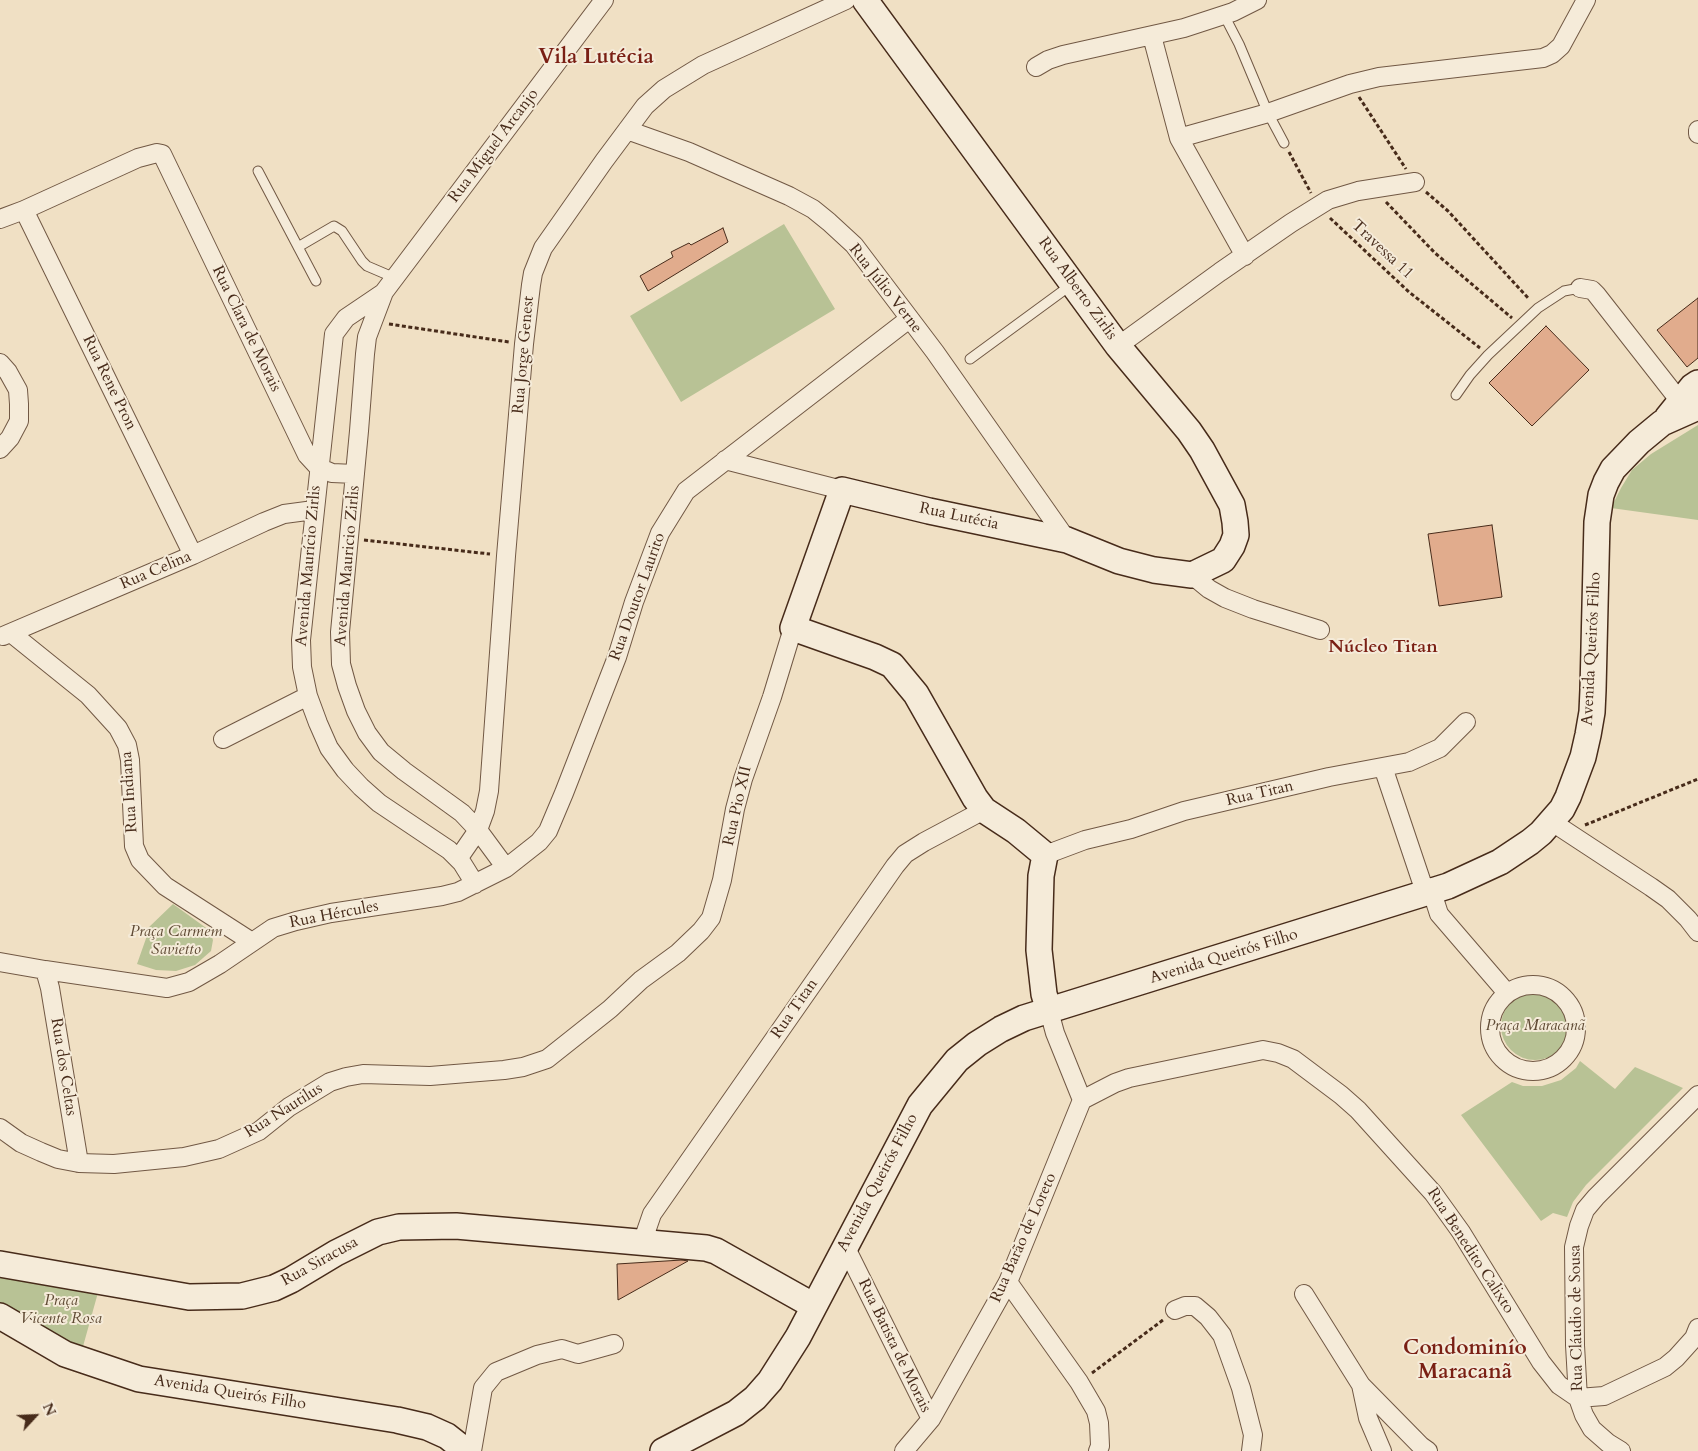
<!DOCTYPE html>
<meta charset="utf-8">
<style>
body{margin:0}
#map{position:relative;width:1698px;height:1451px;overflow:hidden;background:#f0e0c4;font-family:Cardo,serif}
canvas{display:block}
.north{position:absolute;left:10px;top:1391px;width:50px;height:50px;-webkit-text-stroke:4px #f5ebd9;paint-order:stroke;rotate:65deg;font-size:14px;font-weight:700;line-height:20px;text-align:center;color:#472b1a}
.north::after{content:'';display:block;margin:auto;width:18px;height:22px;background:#472b1a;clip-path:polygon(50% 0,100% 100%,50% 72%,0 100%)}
</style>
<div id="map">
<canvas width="1698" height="1451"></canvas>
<div class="north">N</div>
</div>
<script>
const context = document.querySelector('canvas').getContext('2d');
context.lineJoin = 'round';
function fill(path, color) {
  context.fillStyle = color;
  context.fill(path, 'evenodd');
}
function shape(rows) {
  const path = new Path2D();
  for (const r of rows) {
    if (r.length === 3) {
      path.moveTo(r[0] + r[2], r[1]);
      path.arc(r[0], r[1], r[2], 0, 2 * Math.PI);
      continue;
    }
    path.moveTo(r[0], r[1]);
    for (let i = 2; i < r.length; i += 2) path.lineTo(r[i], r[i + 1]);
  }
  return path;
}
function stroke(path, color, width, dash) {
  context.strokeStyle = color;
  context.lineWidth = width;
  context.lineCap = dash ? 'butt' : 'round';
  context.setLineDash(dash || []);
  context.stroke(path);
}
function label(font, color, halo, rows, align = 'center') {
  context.font = font + ' Cardo,serif';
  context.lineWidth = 4;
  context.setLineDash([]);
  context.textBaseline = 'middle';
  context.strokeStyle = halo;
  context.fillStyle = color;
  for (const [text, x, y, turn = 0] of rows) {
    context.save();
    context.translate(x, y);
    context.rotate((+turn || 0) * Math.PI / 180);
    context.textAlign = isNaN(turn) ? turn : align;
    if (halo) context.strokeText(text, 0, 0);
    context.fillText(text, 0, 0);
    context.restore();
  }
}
fill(shape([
 [784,224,835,309,681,402,630,316],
 [1698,425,1698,520,1611,508,1621,488,1632,470,1651,454],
 [173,904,209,930,213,940,211,951,195,965,176,971,156,970,137,964,149,930,147,929],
 [1535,1026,34],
 [1580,1061,1615,1089,1635,1067,1683,1088,1586,1185,1573,1202,1567,1217,1553,1213,1541,1221,1461,1115,1512,1082,1523,1086,1542,1086,1561,1080,1576,1068],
 [0,1271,99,1289,82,1350,12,1311,0,1302]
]), '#b8c295');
const building = shape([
 [723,228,728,242,648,291,640,276,673,257,671,252,689,243,691,245,723,228],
 [1698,298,1698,358,1687,367,1657,330,1698,298],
 [1546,326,1589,370,1532,426,1489,383,1546,326],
 [1492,525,1502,597,1439,606,1428,534,1492,525],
 [682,1260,688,1261,618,1300,617,1264,682,1260]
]);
fill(building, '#e1ac8d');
stroke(building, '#472b1a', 1);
const lane = shape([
 [1224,15,1239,44,1268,113,1284,143],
 [258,171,316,281],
 [298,247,334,226,342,231,362,261,367,266,395,278],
 [970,359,1071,285],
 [1456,395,1470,375,1488,355,1538,308,1564,291,1580,288]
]);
const street = shape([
 [1152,36,1179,138,1245,256],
 [1036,67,1048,60,1063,55,1184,28,1233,12,1257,0],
 [627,130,689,152,789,196,813,209,829,222,854,245,935,352,1067,540],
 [1698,130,1698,134],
 [1179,138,1268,113,1350,84,1379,77,1543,58,1552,54,1561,46,1586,0],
 [24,210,193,555],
 [0,219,24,210,138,158,157,153,162,154,307,455,318,467,332,473,355,474],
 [1580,288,1592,290,1596,294,1686,409],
 [383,293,346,318,334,334,301,640,302,667,308,696,318,723,329,748,345,770,361,787,379,803,449,850,462,863,475,884],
 [1118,346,1220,272,1291,223,1328,200,1358,191,1415,182],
 [0,363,8,372,18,390,19,404,19,421,10,438,0,449],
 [725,460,842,490],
 [1192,575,1209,589,1225,598,1253,609,1320,630],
 [11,633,88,695,118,728,127,745,130,760,134,846,140,860,165,886,252,942],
 [3,636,193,555,264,522,284,514,314,510],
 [223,739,308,696],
 [1383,767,1422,883,1432,892,1439,914,1507,993],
 [1552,822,1651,887,1668,899,1688,919,1698,932],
 [1045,855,1085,840,1131,829,1184,811,1329,777,1409,762,1440,748,1466,722],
 [458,859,478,830,485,811,489,791,506,556,524,344,531,285,533,273,543,248,604,161,645,106,664,89,703,65,846,0],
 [506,868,478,830,462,813,404,771,381,752,367,733,356,711,347,686,341,664,340,632,359,431,365,354,367,337,384,292,604,0],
 [0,962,45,970,167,988,189,982,220,964,273,928,296,921,331,913,442,896,458,892,506,868,539,842,548,831,564,793,617,657,634,602,660,533,686,491,909,319],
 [45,970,50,988,79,1163],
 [1533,1028,43],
 [1082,1100,1115,1083,1129,1078,1263,1050,1278,1053,1293,1059,1341,1095,1358,1110,1433,1193,1461,1232,1541,1362,1559,1385,1578,1398],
 [0,1128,21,1143,41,1152,58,1159,79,1163,114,1164,184,1157,219,1149,259,1131,289,1107,330,1082,346,1077,363,1074,430,1076,504,1070,523,1067,547,1059,610,1009,641,980,678,953,701,931,711,918,722,880,735,809,743,779,772,697,793,628],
 [642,1243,652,1214,895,866,905,854,924,842,984,810],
 [845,1246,931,1419],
 [1008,1282,1079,1382,1096,1411,1099,1423,1100,1446,1098,1451],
 [1304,1294,1361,1385,1368,1418,1382,1451],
 [1175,1310,1185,1306,1195,1306,1208,1317,1222,1335,1241,1388,1253,1435,1251,1451],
 [1361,1385,1421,1446,1428,1451],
 [1578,1398,1604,1396,1665,1367,1676,1358,1694,1338,1698,1328],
 [472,1451,483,1388,496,1372,537,1355,562,1349,578,1354,614,1344],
 [904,1451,931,1419,1008,1282,1082,1100,1055,1033,1049,1011],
 [1621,1451,1608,1443,1592,1429,1584,1415,1578,1398,1575,1345,1574,1247,1579,1226,1585,1210,1596,1197,1698,1095]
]);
const secondary = shape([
 [865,0,1118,346,1189,431,1202,450,1232,505,1235,522,1236,535,1232,546,1223,560,1192,575,1154,570,1119,561,1067,540,929,511,842,490,793,628,875,657,892,665,916,694,975,798,984,810,1016,831,1045,855,1041,876,1039,950,1044,994,1049,1011],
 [1667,418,1692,387,1698,383],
 [0,1264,189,1297,242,1296,274,1288,291,1280,336,1253,378,1232,399,1227,456,1226,706,1248,716,1251,814,1306],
 [0,1316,65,1354,139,1379,397,1420,427,1427,447,1436,466,1451],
 [663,1451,736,1413,755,1398,770,1381,798,1337,920,1105,957,1060,977,1044,1001,1029,1024,1018,1448,886,1500,862,1530,842,1541,833,1562,809,1568,797,1583,757,1588,735,1592,712,1593,690,1597,522,1601,495,1606,482,1613,469,1639,442,1662,423,1698,407]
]);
stroke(lane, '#715844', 11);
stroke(street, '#715844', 20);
stroke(secondary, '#472b1a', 28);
stroke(shape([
 [1359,97,1406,169],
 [1289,152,1311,193],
 [1426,192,1448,211,1529,299],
 [1386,202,1435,253,1512,318],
 [1330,218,1409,292,1480,348],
 [389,324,509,342],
 [364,540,490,554],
 [1585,825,1698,779],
 [1092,1373,1163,1320]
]), '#472b1a', 3, [4, 2.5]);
stroke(lane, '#f5ebd9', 9);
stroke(street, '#f5ebd9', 18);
stroke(secondary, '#f5ebd9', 25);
label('16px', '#472b1a', '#f5ebd9', [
 ["Rua Miguel Arcanjo",494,146,-53],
 ["Travessa 11",1382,250,43],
 ["Rua Júlio Verne",885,289,52],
 ["Rua Alberto Zirlis",1077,289,54],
 ["Rua Clara de Morais",246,329,64],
 ["Rua Jorge Genest",524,355,-85],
 ["Rua Rene Pron",109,383,64],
 ["Rua Lutécia",959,517,12],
 ["Avenida Maurício Zirlis",309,566,-85],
 ["Avenida Mauricio Zirlis",348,566,-85],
 ["Rua Celina",156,571,-23],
 ["Rua Doutor Laurito",638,597,-70],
 ["Avenida Queirós Filho",1592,649,-87],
 ["Rua Indiana",130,792,-94],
 ["Rua Titan",1260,794,-13],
 ["Rua Pio XII",738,806,-77],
 ["Rua Hércules",334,915,-11],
 ["Avenida Queirós Filho",1224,957,-17],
 ["Rua Titan",795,1009,-55],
 ["Rua dos Celtas",63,1067,81],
 ["Rua Nautilus",284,1111,-32],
 ["Avenida Queirós Filho",878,1183,-62],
 ["Rua Barão de Loreto",1024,1238,-66],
 ["Rua Benedito Calixto",1470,1251,57],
 ["Rua Siracusa",320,1262,-29],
 ["Rua Cláudio de Sousa",1577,1318,-91],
 ["Rua Batista de Morais",894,1346,64],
 ["Avenida Queirós Filho",230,1393,9]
]);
label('italic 16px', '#5e4933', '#f5ebd9', [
 ["Praça Carmem",176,932],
 ["Savietto",176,950],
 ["Praça Maracanã",1535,1026],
 ["Praça",61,1301],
 ["Vicente Rosa",61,1319]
]);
label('bold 18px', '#7a1f14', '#f5ebd9', [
 ["Núcleo Titan",1383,648]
]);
label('bold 21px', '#7a1f14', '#f5ebd9', [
 ["Vila Lutécia",596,58],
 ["Condominío",1465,1349],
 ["Maracanã",1465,1373]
]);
</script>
